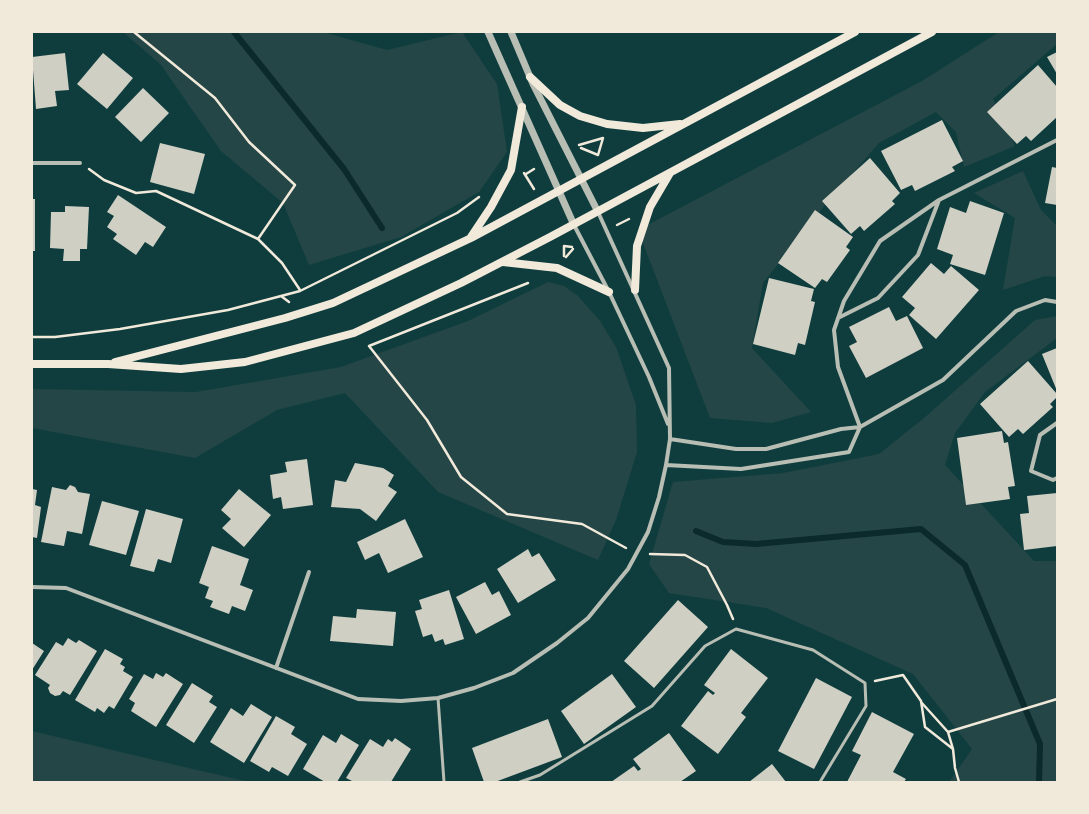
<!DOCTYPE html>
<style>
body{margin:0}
#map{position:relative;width:1089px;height:814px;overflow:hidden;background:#0f3d3e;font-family:Spectral,serif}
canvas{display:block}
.frame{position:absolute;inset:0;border:33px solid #f1e9da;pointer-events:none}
</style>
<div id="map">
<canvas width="1089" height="814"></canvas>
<div class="frame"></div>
</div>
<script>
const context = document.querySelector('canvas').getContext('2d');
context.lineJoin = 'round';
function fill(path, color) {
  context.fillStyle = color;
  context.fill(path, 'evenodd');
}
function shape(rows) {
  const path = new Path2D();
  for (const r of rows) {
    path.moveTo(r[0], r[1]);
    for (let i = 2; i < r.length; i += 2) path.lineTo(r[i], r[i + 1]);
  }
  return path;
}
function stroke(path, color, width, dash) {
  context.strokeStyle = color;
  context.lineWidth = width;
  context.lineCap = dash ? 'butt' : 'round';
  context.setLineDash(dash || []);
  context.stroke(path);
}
fill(shape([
 [123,32,323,32,387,50,462,32,497,84,507,152,479,192,401,237,309,265,283,203,221,151,161,65],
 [999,32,1057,32,1057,44,993,99,1015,146,964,167,956,132,936,112,879,143,825,205,763,283,752,348,811,412,772,423,710,418,638,230,922,81],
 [1023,171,1041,210,1057,226,1057,277,1045,276,1003,290,1015,218,974,193],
 [548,282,564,286,578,296,600,321,616,347,636,405,637,452,616,520,598,560,438,492,345,393,277,410,195,458,32,428,32,389,196,392,341,367,468,321],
 [1057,316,1057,338,985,392,955,433,945,465,1034,561,1057,561,1057,782,949,782,972,749,913,674,766,608,669,593,649,564,673,482,783,473,879,454,924,418,1035,320],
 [32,731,163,762,249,782,32,782]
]), '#244646');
stroke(shape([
 [234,32,344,169,382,228],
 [696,531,723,542,756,544,921,529,965,565,1040,744,1039,782]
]), '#0a2a2b', 6);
fill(shape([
 [1057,52,1057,74,1047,57],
 [65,53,69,90,55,91,57,106,36,109,32,57],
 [103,53,133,78,107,109,77,84],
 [1038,65,1057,87,1057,117,1031,141,1026,136,1017,144,987,112],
 [143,88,169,113,141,142,115,117],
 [942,120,963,161,952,167,955,171,915,191,912,185,901,190,881,151],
 [160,143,205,154,194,194,150,182],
 [870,158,900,193,892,201,895,204,864,231,860,226,851,234,822,201],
 [1052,167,1057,168,1057,205,1045,203],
 [118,195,166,227,153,247,145,242,136,255,113,239,117,234,107,227,114,216,107,212],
 [32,199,35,199,35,251,32,251],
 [970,201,1004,213,985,275,950,264,953,255,937,249,950,207,966,213],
 [65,206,89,207,87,249,80,249,80,261,63,261,64,249,50,248,51,212,65,212],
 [815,210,853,237,846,247,850,250,827,282,822,279,815,288,778,263],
 [931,263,944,274,951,266,979,290,936,339,909,315,915,308,902,297],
 [769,278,814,289,811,301,815,302,805,345,798,343,795,355,753,344],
 [889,307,896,321,907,316,923,348,866,378,849,346,857,342,849,327],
 [1057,348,1057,391,1042,354],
 [1028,361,1057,394,1057,397,1050,404,1053,407,1023,434,1018,429,1009,437,980,404],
 [1002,431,1004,443,1008,442,1015,486,1008,487,1010,499,966,505,957,438],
 [307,459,313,505,283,509,281,497,273,499,270,475,287,472,285,462],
 [355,463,383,468,394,475,388,486,397,492,376,521,360,509,331,507,335,480,346,482],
 [70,485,75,487,78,492,90,494,82,534,67,531,64,546,41,542,52,487,66,490],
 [32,489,37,490,35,505,41,507,37,538,32,537],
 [239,489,271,515,244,547,222,528,231,519,221,510],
 [1057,493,1057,546,1024,550,1020,514,1029,513,1027,496],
 [102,501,139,511,126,555,89,545],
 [146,509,183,519,171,563,158,559,154,572,130,566],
 [405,519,423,557,388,573,379,553,365,560,357,542],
 [212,546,249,559,240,585,253,590,245,611,232,606,229,614,210,607,213,601,205,598,209,587,199,583],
 [528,549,532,557,539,553,556,580,518,603,497,569],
 [485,582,492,595,499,591,511,615,476,634,456,597],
 [449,590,464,639,445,645,443,639,435,642,432,634,423,637,415,611,422,609,419,600],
 [678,600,708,627,654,688,624,661],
 [357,609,396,612,393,646,330,641,333,616,356,618],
 [68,638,76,643,79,640,97,651,70,695,63,691,60,695,55,696,50,693,48,688,50,685,35,675,56,642,63,646],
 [32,643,44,651,32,670],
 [105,649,123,659,120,664,125,667,123,671,133,677,114,709,109,706,104,713,97,708,95,712,75,700],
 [731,649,768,678,741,713,746,717,718,754,681,726,708,691,713,695,715,693,704,685],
 [156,673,163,677,166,673,183,684,156,727,131,711,135,703,129,699,144,674,153,679],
 [612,674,636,707,584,744,561,711],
 [816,678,852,697,814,769,778,751],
 [192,683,213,696,209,702,217,707,194,743,166,725],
 [251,704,272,717,244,763,210,742,231,708,243,716],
 [872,712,914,734,893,772,906,779,904,782,847,782,861,755,852,751],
 [276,716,295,727,291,734,307,744,288,776,272,767,269,772,250,761],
 [548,719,562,757,495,782,484,782,472,748],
 [669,733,696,771,680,782,611,782,634,766,638,771,641,769,633,759],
 [341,734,359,745,337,782,325,782,303,769,323,735,336,743],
 [395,738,411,749,391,782,354,782,346,778,370,739,383,747,388,739,392,742],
 [772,764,786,782,749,782]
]), '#cfcfc3');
stroke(shape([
 [134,32,215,98,249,142,295,185,258,239],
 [579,145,603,138],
 [581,148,598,155,603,138],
 [89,169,104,180,136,193,156,191,258,239,282,263,300,290],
 [524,173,534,189],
 [526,174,534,169],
 [617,225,629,219],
 [564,256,564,246,572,247],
 [566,257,573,249],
 [528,283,369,346,427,420,461,477,507,514,582,524,626,548],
 [281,296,289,302],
 [32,337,55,337,120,329,228,310,300,291,457,213,479,197],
 [650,554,685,555,707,567,727,605,733,619],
 [875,681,903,675,921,701,925,727,953,749],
 [921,702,948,732,953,749,955,768,959,782],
 [948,732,1057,699]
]), '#f1e9da', 2.5);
stroke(shape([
 [438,698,444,782],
 [520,782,540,775,652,706,705,646,736,629,813,650,865,683,866,706,820,782]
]), '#b8beb3', 3);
stroke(shape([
 [32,163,80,163],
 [939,200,1057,140],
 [574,225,609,292,649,377,668,424],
 [838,318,878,298,918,255,939,200,880,241,844,301,834,330,838,367,860,427],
 [1057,423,1040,435,1031,471,1053,480,1057,478],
 [670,439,736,449,766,449,841,429,860,427,943,380,1016,311,1045,300,1057,302],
 [666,465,741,469,849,452,860,427],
 [32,587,66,588,358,699,401,701,438,698,474,688,513,673,557,643,588,618,628,569,648,532,659,497,666,465,670,439,669,368,598,212],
 [276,668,309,572]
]), '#b8beb3', 4);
stroke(shape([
 [488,32,574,225],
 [511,32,533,84,598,212]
]), '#b8beb3', 7);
stroke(shape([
 [530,77,560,105,580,116,607,124,643,128,680,124],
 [471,237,491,207,511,170,522,107],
 [503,262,557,268,609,292],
 [635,290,637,246,650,207,670,173],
 [115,362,285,318,333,303,471,238,855,32],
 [32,364,108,364,181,369,245,362,354,333,461,283,550,237,932,32]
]), '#f1e9da', 8);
</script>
